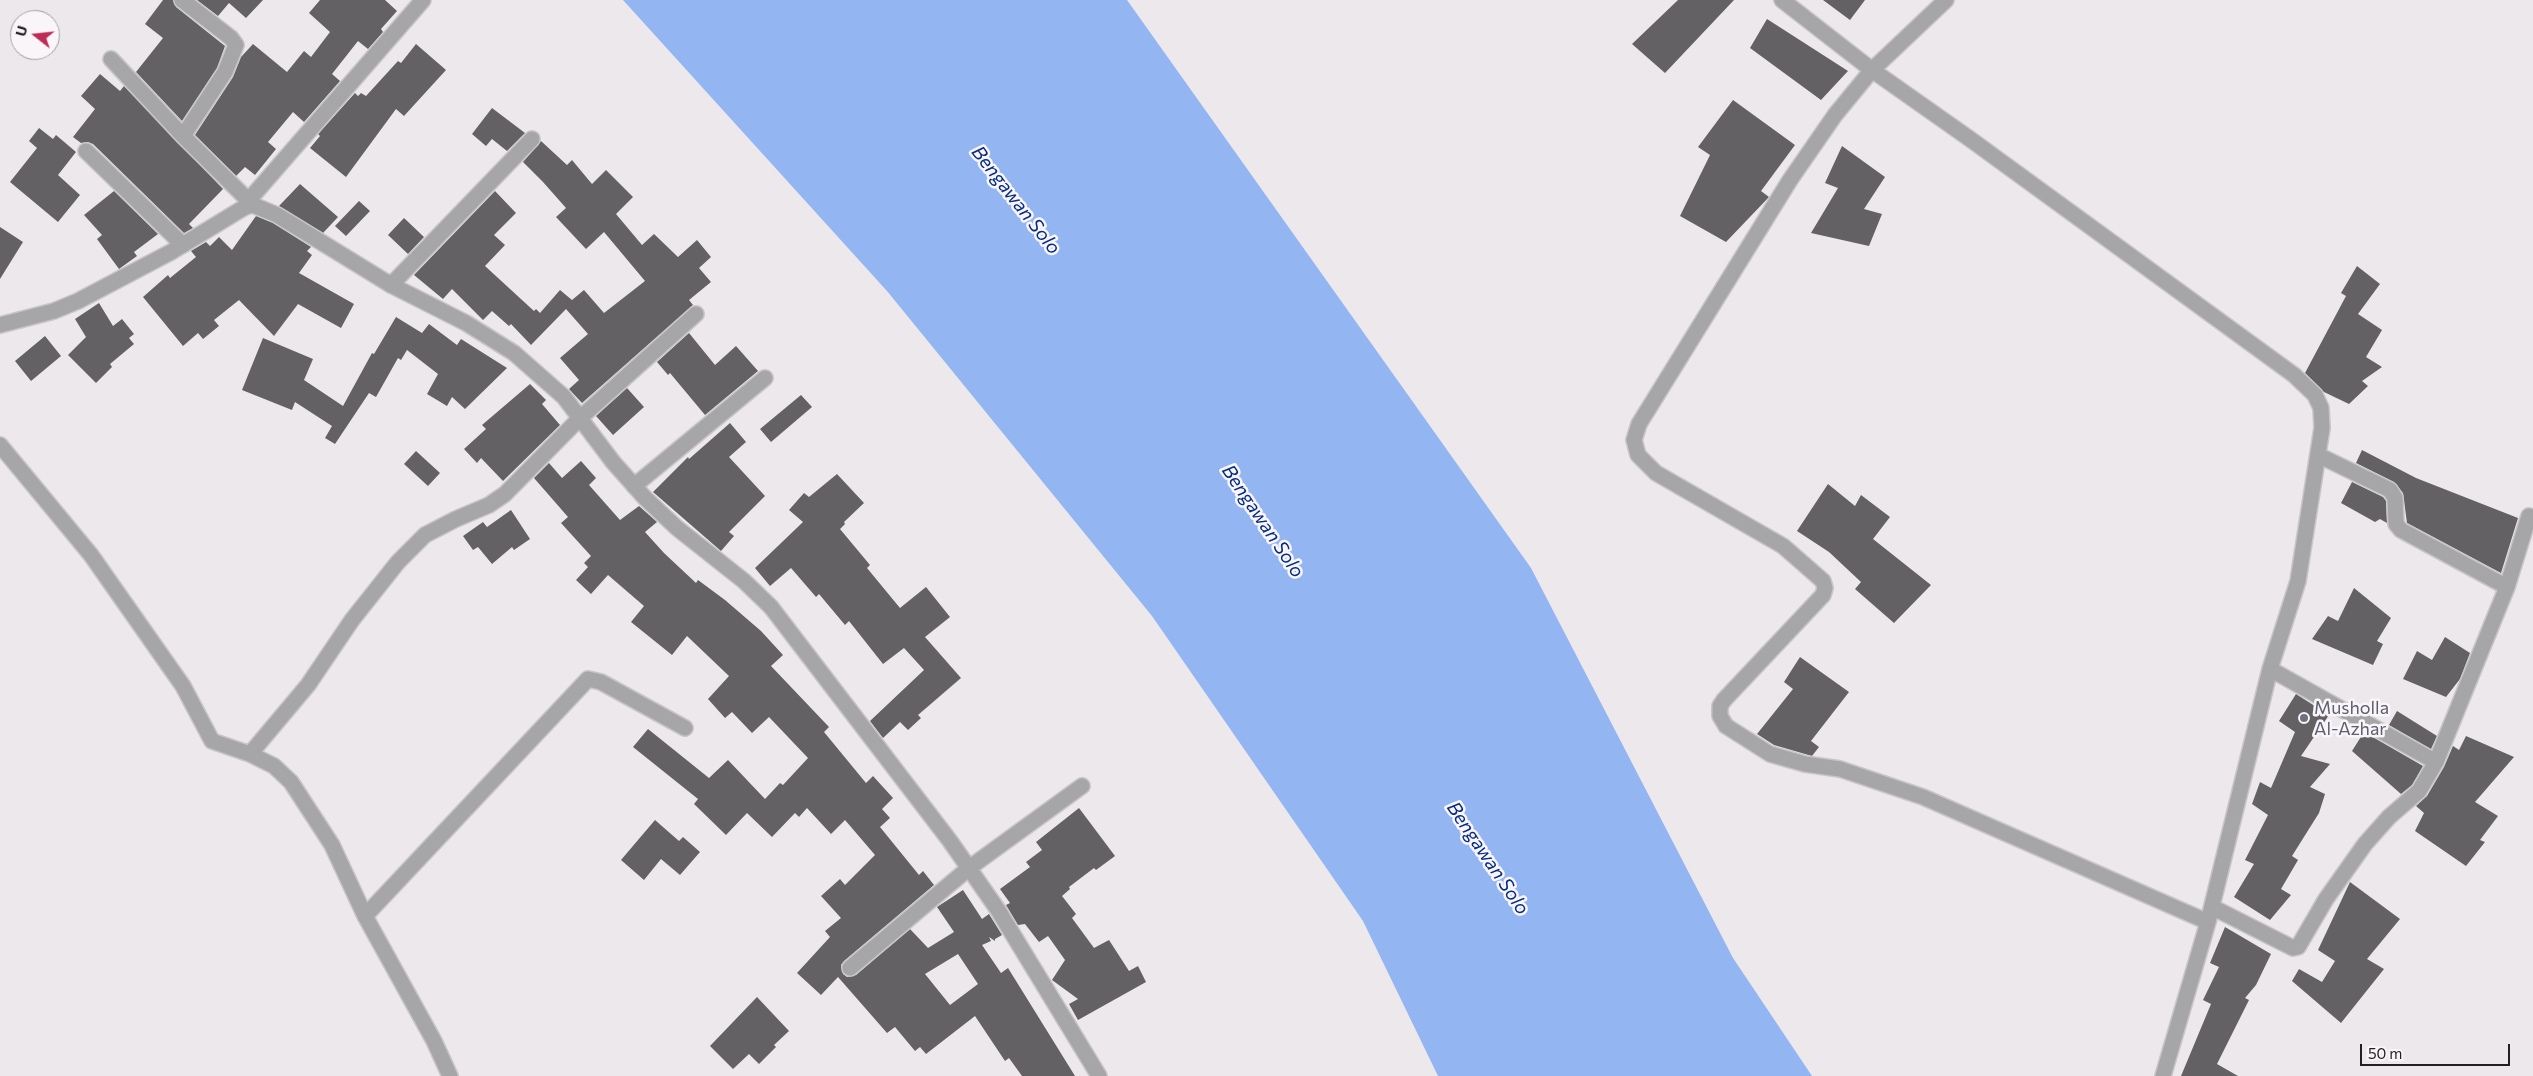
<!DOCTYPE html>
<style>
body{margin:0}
#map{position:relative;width:2533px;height:1076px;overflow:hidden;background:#ece8eb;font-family:Commissioner,sans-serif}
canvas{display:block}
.north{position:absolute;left:10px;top:10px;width:50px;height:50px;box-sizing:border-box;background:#f9f5f9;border:1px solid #a3a0a3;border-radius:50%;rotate:286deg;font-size:14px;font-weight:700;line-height:20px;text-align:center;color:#222122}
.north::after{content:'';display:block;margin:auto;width:18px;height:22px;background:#bd2d56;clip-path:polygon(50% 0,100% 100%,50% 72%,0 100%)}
.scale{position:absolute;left:2360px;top:1044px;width:150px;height:22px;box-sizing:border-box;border:2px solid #222122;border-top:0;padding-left:6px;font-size:15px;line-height:18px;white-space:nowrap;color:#222122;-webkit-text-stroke:4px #f9f5f9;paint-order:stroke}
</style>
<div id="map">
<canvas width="2533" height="1076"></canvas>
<div class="north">U</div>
<div class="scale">50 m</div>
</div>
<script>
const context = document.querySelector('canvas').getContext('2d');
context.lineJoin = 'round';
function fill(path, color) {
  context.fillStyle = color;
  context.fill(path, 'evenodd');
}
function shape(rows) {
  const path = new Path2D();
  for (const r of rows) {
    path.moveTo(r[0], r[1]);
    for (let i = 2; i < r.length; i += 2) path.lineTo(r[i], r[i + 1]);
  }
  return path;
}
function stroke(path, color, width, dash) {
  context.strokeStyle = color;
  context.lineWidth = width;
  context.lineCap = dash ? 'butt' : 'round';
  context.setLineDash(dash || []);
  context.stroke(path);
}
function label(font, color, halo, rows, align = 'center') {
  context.font = font + ' Commissioner,sans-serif';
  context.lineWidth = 5;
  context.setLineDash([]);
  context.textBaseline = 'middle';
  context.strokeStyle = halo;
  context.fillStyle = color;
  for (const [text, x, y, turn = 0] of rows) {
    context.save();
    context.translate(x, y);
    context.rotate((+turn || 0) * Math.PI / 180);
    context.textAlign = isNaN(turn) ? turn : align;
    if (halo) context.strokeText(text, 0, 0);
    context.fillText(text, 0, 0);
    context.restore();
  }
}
fill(shape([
 [623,0,1127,0,1531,568,1733,958,1812,1076,1438,1076,1363,921,1152,616,887,291]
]), '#93b5f2');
fill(shape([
 [163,0,173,0,176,7,225,46,217,68,182,121,136,72,163,38,145,24],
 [197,0,263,0,246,18,229,3,218,16],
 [320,0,385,0,397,11,381,29,383,32,368,49,358,41,332,74,340,81,304,122,293,112,268,142,276,149,255,175,245,167,236,176,195,135,233,77,241,57,253,44,287,72,304,51,311,57,330,32,309,13],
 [1678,0,1734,0,1665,73,1632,44],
 [1823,0,1865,0,1850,20],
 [1767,19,1848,71,1821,100,1750,48],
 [416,44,446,70,404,116,396,109,346,177,310,148,320,136,318,134,355,93,358,96,361,93,366,96,398,61,401,63],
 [100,74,120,91,124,86,223,189,189,224,193,228,184,233,93,144,88,142,81,143,73,137,95,109,81,96],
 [1733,100,1795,145,1761,191,1769,197,1726,242,1680,216,1710,155,1698,147],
 [492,108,525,133,507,151,492,139,486,146,472,134],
 [39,128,53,139,56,135,76,152,58,175,80,195,58,222,10,182,37,148,29,141],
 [541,141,567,165,572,160,592,184,606,170,633,197,616,214,642,245,654,234,678,257,697,240,711,257,699,268,711,282,689,300,693,305,582,403,569,389,579,380,560,358,588,334,566,309,531,345,511,324,509,326,492,311,483,320,452,289,443,299,414,275,495,191,516,213,494,235,505,245,485,266,534,311,536,309,540,313,560,290,572,300,584,290,604,313,645,281,604,232,586,249,556,217,566,208,543,182,523,162],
 [1842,146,1885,177,1864,209,1882,214,1869,246,1811,233,1838,188,1825,183],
 [300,184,338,217,323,233,279,206],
 [114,191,158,234,134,252,137,256,119,269,97,239,102,235,84,215],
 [359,201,370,211,346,236,335,226],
 [256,216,273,223,311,247,307,251,312,255,299,273,354,304,341,328,298,304,274,336,239,300,214,320,219,326,203,339,198,333,183,346,143,297,168,275,170,278,196,257,191,251,206,242,210,246,219,237,232,250],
 [404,218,424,237,408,254,388,235],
 [0,227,23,242,0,279],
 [2357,266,2380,284,2358,314,2382,330,2366,357,2382,367,2362,381,2368,386,2349,404,2324,392,2305,373,2346,296,2341,293],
 [99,303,113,326,122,319,134,334,129,338,134,344,110,364,112,367,96,383,68,355,86,337,75,319],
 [396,317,422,333,429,324,457,345,461,339,507,368,465,409,452,397,447,406,427,394,438,374,407,350,401,360,398,358,376,397,369,393,335,444,325,438,332,426,295,402,292,410,242,390,263,338,313,359,304,380,343,406,372,353,374,354],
 [689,333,715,365,736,346,758,371,705,415,670,373,668,375,657,362],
 [45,336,61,356,31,381,15,361],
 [530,384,546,400,542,404,560,425,503,481,481,458,477,463,464,449,486,429,482,425],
 [627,388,644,407,613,435,596,416],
 [801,395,812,407,771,442,760,429],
 [730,423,746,442,729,457,765,496,729,532,734,536,721,551,653,492,688,457,689,459],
 [2362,450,2416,478,2518,518,2501,573,2407,523,2403,493,2394,482,2356,463],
 [416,451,440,473,428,486,404,464],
 [581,461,596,478,589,485,620,520,639,506,657,522,645,532,664,553,696,583,698,580,725,600,761,631,783,655,771,666,829,727,824,732,866,783,873,776,893,798,882,809,890,818,880,827,919,875,923,871,934,885,844,961,841,965,843,974,847,977,856,975,910,929,928,948,954,932,937,907,963,890,982,919,989,914,1002,935,995,939,995,941,989,937,991,941,982,945,1001,973,1008,968,1075,1076,1022,1076,1009,1058,1005,1061,975,1016,926,1054,920,1047,915,1051,895,1027,887,1033,838,977,821,995,797,973,830,937,825,931,841,918,821,896,840,879,845,885,875,855,845,820,831,834,807,808,799,817,795,813,772,837,747,813,726,835,694,804,698,799,633,747,648,729,709,778,728,760,765,799,780,783,783,785,808,758,769,717,752,733,732,712,725,718,708,699,729,676,687,636,672,655,631,622,644,606,608,575,591,594,576,580,588,567,584,563,591,556,561,523,568,517,534,478,549,463,562,478],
 [958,954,978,984,950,1005,925,974],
 [837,474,864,503,844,522,845,524,840,529,870,565,867,568,900,608,926,587,950,617,925,637,961,678,918,715,921,718,908,730,900,722,883,738,870,721,924,670,904,648,883,664,849,621,845,625,819,594,816,597,791,568,770,586,755,568,803,522,789,510,804,493,809,497],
 [2352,482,2383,497,2386,501,2387,523,2380,519,2375,522,2341,503],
 [1828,484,1855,506,1861,495,1890,517,1873,539,1931,585,1894,623,1855,589,1861,582,1829,552,1797,531],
 [511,510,530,539,514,550,512,547,492,564,478,547,473,550,463,536,483,522,487,527],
 [2354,588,2391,618,2377,641,2383,644,2373,665,2312,639,2328,616,2338,621],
 [2445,637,2470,653,2460,679,2446,697,2403,679,2417,651,2432,660],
 [1800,657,1849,692,1811,741,1819,747,1812,756,1774,745,1757,734,1793,689,1784,682],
 [2296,694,2329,715,2301,756,2330,764,2310,787,2325,794,2319,813,2292,856,2298,860,2281,889,2291,895,2270,920,2234,897,2254,864,2245,860,2268,815,2252,804,2260,782,2271,788,2295,732,2279,721],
 [2397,711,2437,736,2431,749,2389,725],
 [2364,732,2423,766,2412,785,2401,794,2352,751],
 [2466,736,2514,757,2475,802,2498,816,2480,840,2485,842,2466,866,2415,831,2424,813,2416,806,2427,796,2444,767,2453,746,2459,750],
 [1079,808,1115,856,1096,870,1094,868,1069,887,1070,889,1062,896,1076,914,1072,918,1094,948,1109,940,1129,971,1138,966,1146,982,1078,1020,1069,1004,1078,999,1052,980,1065,960,1048,936,1039,942,1025,924,1018,925,1006,905,1010,903,1000,889,1030,867,1026,862,1042,850,1036,842],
 [655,820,679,841,683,837,700,852,680,875,661,859,644,880,621,860],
 [2350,882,2400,919,2367,959,2384,969,2341,1023,2292,981,2299,969,2322,982,2335,961,2318,950],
 [2225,927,2271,954,2256,985,2245,998,2249,1000,2217,1064,2238,1076,2181,1076,2211,1004,2203,1000,2219,967,2210,963],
 [757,997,789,1031,774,1045,776,1047,759,1064,749,1054,733,1069,710,1046]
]), '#646164');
const minor = shape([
 [182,0,231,38,236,45,225,72,183,136],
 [1782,0,1872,70,1970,139,2294,375,2315,395,2321,408,2322,428,2298,581,2270,669,2208,922,2163,1076],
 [1946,0,1872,70,1835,115,1790,180,1639,424,1634,440,1638,455,1656,473,1783,546,1823,581,1825,588,1823,595,1724,700,1720,706,1720,716,1726,726,1770,754,1805,764,1840,769,1923,797,2208,922],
 [111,59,183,136,253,205],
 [86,151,183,245],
 [249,200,423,0],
 [391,285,532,139],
 [0,445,91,555,183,686,212,741,250,754,274,766,291,782,332,845,365,916,434,1041,450,1076],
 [2318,455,2390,490,2395,498,2396,524,2401,530,2507,587],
 [634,486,765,378],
 [2270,669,2436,762],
 [250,754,308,685,352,620,398,562,425,535,456,519,489,505,505,494,579,419,696,314],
 [2212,907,2293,948,2298,947,2326,899,2365,844,2389,817,2419,791,2436,762,2507,587,2529,516],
 [365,916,588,679,601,682,685,728],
 [850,968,969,868,1082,786]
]);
const tertiary = shape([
 [0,325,54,311,78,301,171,252,245,207,253,205,277,215,391,285,466,323,514,353,564,397,613,462,645,498,677,528,744,581,771,607,950,841,998,910,1099,1076]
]);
stroke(minor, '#c8c4c7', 18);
stroke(tertiary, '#c8c4c7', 18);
stroke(minor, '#a6a6a8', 15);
stroke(tertiary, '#a6a6a8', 15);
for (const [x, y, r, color] of [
 [2304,718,5,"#6b7280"]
]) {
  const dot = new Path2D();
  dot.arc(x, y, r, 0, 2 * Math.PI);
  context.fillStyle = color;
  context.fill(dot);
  stroke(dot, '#f9f5f9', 2);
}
label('18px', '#5b616d', '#f9f5f9', [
 ["Musholla",2314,708],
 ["Al-Azhar",2314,729]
], 'left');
label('italic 19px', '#042d83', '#f9f5f9', [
 ["Bengawan Solo",1016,200,52],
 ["Bengawan Solo",1263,521,56],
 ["Bengawan Solo",1488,858,56]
]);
</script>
